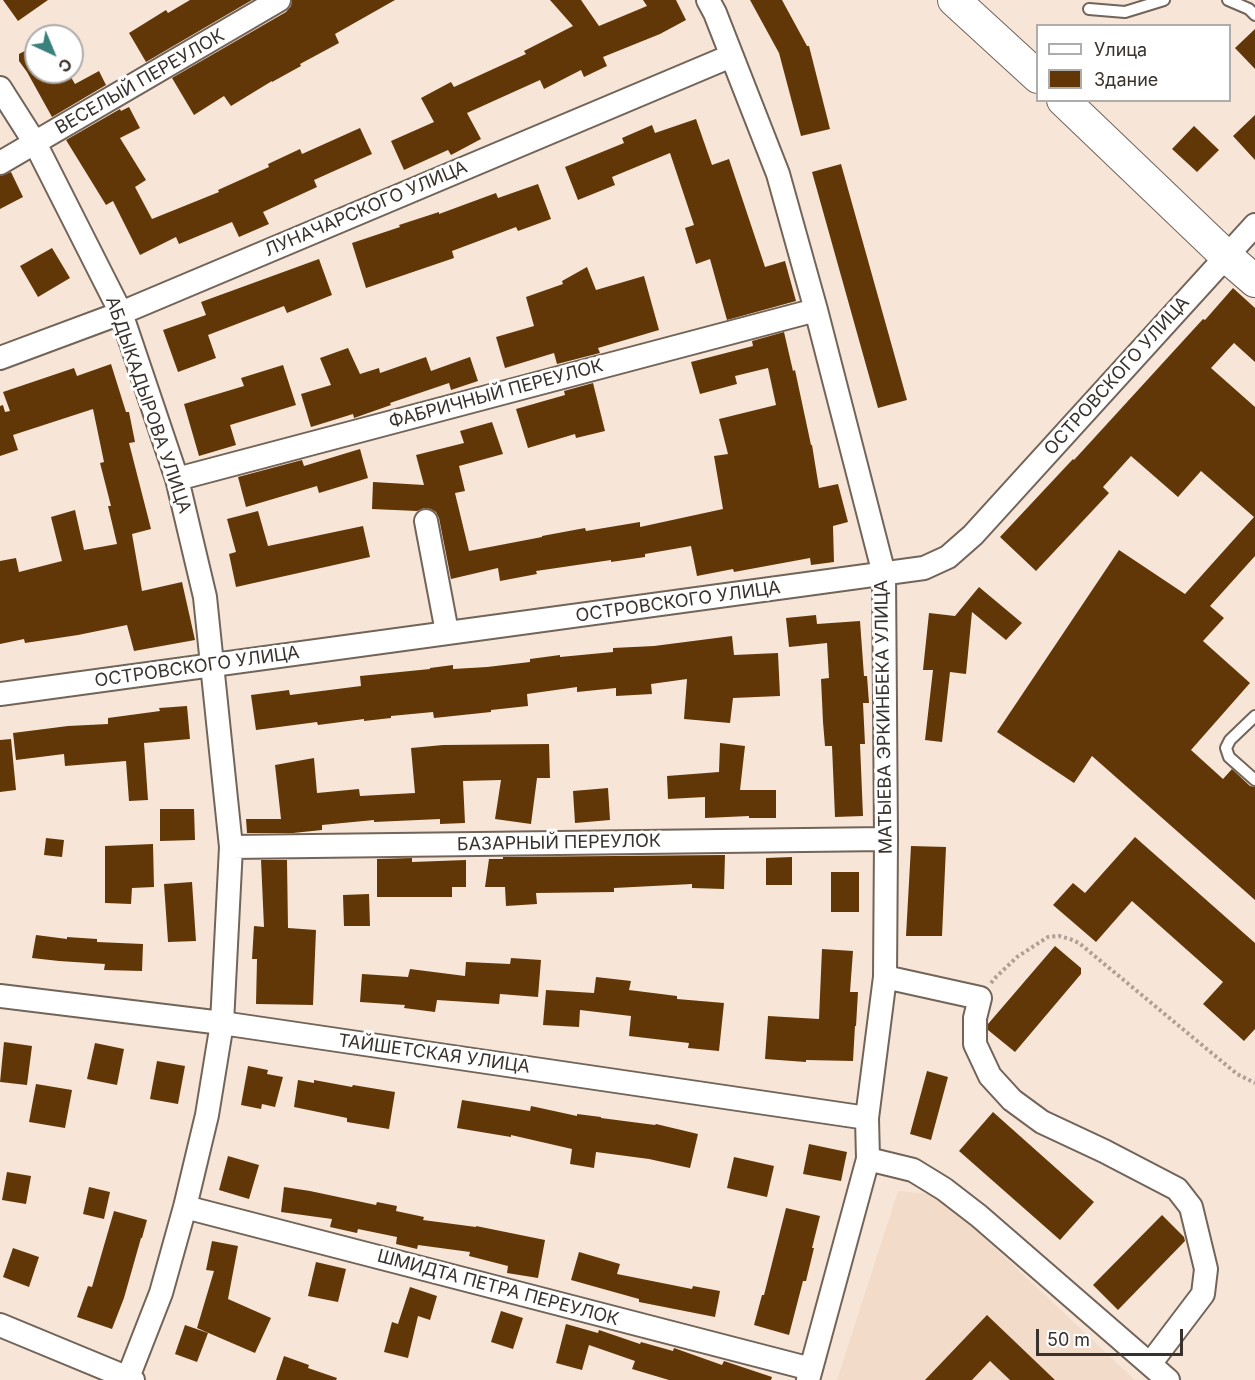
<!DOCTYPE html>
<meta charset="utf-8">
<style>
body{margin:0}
#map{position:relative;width:1255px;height:1380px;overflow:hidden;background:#f7e6d8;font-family:Inter,sans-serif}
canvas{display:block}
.legend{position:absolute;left:1036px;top:24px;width:195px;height:78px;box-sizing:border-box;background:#fff;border:2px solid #afadab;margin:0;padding:8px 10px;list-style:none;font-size:18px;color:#38312c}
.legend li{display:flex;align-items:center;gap:12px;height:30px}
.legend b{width:30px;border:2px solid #afadab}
.north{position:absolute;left:24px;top:24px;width:60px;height:60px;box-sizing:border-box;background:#fff;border:2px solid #afadab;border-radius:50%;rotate:136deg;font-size:16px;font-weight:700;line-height:24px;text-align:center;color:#38312c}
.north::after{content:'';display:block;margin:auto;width:21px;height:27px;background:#39817d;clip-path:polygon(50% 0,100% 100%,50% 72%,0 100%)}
.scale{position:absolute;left:1036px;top:1329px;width:147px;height:27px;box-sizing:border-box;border:3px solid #38312c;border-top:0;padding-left:8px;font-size:18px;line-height:21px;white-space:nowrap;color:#38312c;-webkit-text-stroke:4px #fff;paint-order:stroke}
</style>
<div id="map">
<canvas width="1255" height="1380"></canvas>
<ul class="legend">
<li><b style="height:8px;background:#fff"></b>Улица</li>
<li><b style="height:16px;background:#623707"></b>Здание</li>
</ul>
<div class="north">С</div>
<div class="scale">50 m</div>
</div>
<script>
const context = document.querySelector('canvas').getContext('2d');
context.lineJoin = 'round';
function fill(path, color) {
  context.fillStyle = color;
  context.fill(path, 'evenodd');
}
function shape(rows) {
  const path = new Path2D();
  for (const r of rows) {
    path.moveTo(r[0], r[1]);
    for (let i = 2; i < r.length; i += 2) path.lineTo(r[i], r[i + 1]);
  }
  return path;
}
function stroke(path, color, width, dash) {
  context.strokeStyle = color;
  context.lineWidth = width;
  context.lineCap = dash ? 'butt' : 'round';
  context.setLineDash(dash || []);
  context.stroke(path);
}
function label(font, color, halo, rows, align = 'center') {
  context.font = font + ' Inter,sans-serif';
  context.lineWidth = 6;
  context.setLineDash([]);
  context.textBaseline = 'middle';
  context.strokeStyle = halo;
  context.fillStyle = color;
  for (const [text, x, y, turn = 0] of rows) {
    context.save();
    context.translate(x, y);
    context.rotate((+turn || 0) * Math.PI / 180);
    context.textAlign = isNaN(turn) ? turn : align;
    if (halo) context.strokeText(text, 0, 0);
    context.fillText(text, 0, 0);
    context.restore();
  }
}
fill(shape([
 [898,1191,939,1195,1135,1380,837,1380]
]), '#f2dbc8');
fill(shape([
 [3,0,48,0,18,21],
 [190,0,252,0,146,62,129,33,166,10,168,13],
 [292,0,395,0,335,34,339,43,300,64,301,66,272,82,272,81,231,106,224,96,194,115,172,78,286,12,291,6],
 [550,0,581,0,599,26,647,6,643,0,676,0,686,20,660,34,603,57,607,66,584,77,581,70,544,89,540,80,467,113,481,139,451,155,448,150,404,170,391,141,434,122,421,98,451,82,454,87,526,54,524,51,573,26],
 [750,0,782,0,807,46,809,46,830,129,801,136,779,53],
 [1255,29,1255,69,1235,48],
 [36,45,36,72,68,72,75,84,99,71,106,85,52,117,27,72,19,61,19,54],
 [129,107,140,128,120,138,146,180,135,187,152,219,219,192,218,190,269,167,268,164,300,149,302,154,360,128,372,154,314,180,317,187,263,212,269,224,239,237,232,222,179,244,176,237,140,255,113,201,106,205,66,140,120,109,121,111],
 [1255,115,1255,160,1233,136],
 [696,119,712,165,729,159,765,267,785,261,796,301,727,320,710,259,696,264,685,228,694,225,670,153,612,177,615,185,578,200,565,167,624,143,622,138,652,125,655,133],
 [1194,126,1219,150,1197,172,1172,149],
 [841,164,907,400,878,408,812,172],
 [11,172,23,197,0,209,0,176],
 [538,184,551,219,518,231,516,227,452,251,454,258,366,288,352,243,400,227,399,225,439,212,439,214,496,193,498,198],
 [52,248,70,278,38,297,20,266],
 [319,259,332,295,287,313,284,306,208,335,216,358,178,372,163,330,206,315,201,302],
 [587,267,596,290,644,276,659,330,598,348,600,353,557,364,554,353,505,368,496,337,534,326,526,297,563,284,562,281],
 [1233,288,1255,308,1255,362,1234,343,1211,368,1255,407,1255,556,1210,606,1224,618,1203,641,1250,683,1191,750,1223,779,1232,769,1250,786,1255,787,1255,900,1092,756,1074,783,997,732,1119,550,1185,594,1254,517,1201,471,1178,497,1131,456,1103,487,1109,493,1036,571,1000,537,1073,459,1074,460,1203,319,1205,320],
 [784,332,793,371,795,370,811,445,812,445,819,488,838,484,848,522,833,526,834,562,811,565,810,558,734,572,733,569,697,576,691,546,645,554,645,557,611,562,611,560,536,571,537,574,500,581,498,568,451,579,439,518,436,512,431,509,424,508,417,511,372,509,373,482,424,485,416,455,464,443,460,431,492,422,503,454,459,466,465,491,455,493,469,551,542,537,542,536,585,528,586,531,640,522,640,527,723,509,714,456,728,454,719,419,776,405,768,368,735,376,737,384,700,394,691,362,753,346,752,341],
 [348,348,360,374,379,368,380,373,426,357,431,371,470,357,478,381,451,390,449,383,390,403,391,405,354,418,353,414,311,427,301,394,331,385,320,358],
 [111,364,126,412,129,412,135,442,129,443,151,529,132,534,142,591,182,582,195,640,134,651,127,625,78,635,25,643,24,639,0,644,0,561,16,558,19,572,62,561,51,517,75,510,84,550,117,544,108,506,111,506,100,463,104,462,93,409,13,435,18,450,0,456,0,406,3,405,5,412,10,411,3,392,74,368,77,376],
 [283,365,296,405,230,425,236,445,199,456,184,404,244,386,241,378],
 [593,383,605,431,576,438,575,434,528,448,516,409,565,395,564,391],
 [360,449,368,478,319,493,317,486,246,507,238,477,302,460,304,466],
 [258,511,268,546,363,526,370,557,236,587,229,554,236,552,227,519],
 [979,587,1022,623,1006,640,972,612,966,674,950,672,942,742,925,740,933,670,923,670,929,613,955,616],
 [816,615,817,624,860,621,864,676,867,676,869,703,863,703,865,744,860,744,863,816,835,817,832,746,825,746,823,722,821,679,829,678,827,643,789,647,786,618],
 [732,636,734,655,778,653,780,696,733,698,730,723,684,719,687,679,651,684,652,694,616,696,616,688,577,692,577,687,527,694,528,706,491,710,491,712,434,718,433,712,391,716,391,718,364,721,364,719,318,725,317,722,256,730,251,695,289,690,290,695,361,686,360,676,430,669,430,668,453,665,453,669,487,667,530,662,530,659,560,655,560,657,613,652,613,648,654,646],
 [187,706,190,739,144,743,148,800,129,801,126,761,65,766,64,754,16,760,13,733,68,726,108,724,108,718,160,711,159,708],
 [11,739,16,790,0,792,0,740],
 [720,743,745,746,740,790,776,790,776,818,749,818,749,816,705,818,705,797,668,799,667,776,719,772],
 [549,744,550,778,537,778,531,824,495,819,501,780,463,781,465,823,440,824,440,819,374,822,374,820,322,825,322,830,293,833,247,833,246,819,281,819,275,765,314,758,317,793,359,789,360,796,415,793,411,748,443,745],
 [608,788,610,820,575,823,573,791],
 [160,809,194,809,195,840,160,841],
 [1135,837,1255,943,1255,1029,1244,1041,1203,1004,1223,982,1132,901,1096,942,1053,905,1073,883,1085,893],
 [46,838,64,840,62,857,44,855],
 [153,844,154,887,132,888,131,904,105,903,105,846],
 [911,846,946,847,942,936,906,936],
 [725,855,724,889,692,888,692,884,614,888,614,892,536,893,537,904,506,906,505,887,485,887,489,859,503,859,503,857],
 [792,857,792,885,766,885,766,858],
 [412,858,412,862,466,860,466,887,452,887,452,897,377,897,377,859],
 [261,860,287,860,288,928,316,930,313,1005,256,1004,257,959,252,959,254,926,264,927],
 [831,872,859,872,859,912,831,912],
 [192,882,196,941,168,942,164,884],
 [369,894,370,926,344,926,343,895],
 [36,935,67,939,67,937,97,939,97,942,143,944,142,971,104,970,105,964,59,961,32,958],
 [1055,946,1081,968,1081,974,1015,1052,988,1030,988,1024],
 [822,949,853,951,850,992,858,992,856,1026,855,1026,853,1061,806,1060,806,1062,765,1059,768,1016,819,1019],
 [511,958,541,960,538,997,500,994,499,1004,437,1000,435,1012,404,1008,405,1005,360,1002,362,974,408,977,410,969,465,976,466,962,510,964],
 [596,977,631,981,629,990,677,996,677,999,724,1003,719,1051,688,1048,689,1043,629,1036,631,1016,580,1010,579,1027,543,1025,546,990,594,993],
 [4,1042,32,1046,27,1085,0,1082],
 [95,1043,124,1049,117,1085,87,1079],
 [157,1061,185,1066,178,1104,150,1099],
 [248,1066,268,1070,267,1074,283,1077,275,1107,262,1104,261,1109,241,1105],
 [927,1071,948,1077,931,1140,910,1134],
 [298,1080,314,1083,314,1080,352,1087,353,1085,395,1092,389,1129,347,1122,347,1118,294,1107],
 [36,1084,72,1090,65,1128,29,1122],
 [462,1100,530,1111,531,1106,577,1116,577,1114,601,1117,601,1118,655,1125,656,1124,698,1134,690,1168,649,1159,596,1152,594,1168,570,1164,572,1149,511,1135,511,1137,457,1128],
 [993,1112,1094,1202,1060,1240,959,1151],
 [809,1144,847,1152,841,1181,803,1174],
 [228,1156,259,1165,249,1199,219,1190],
 [734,1157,774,1166,767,1197,727,1188],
 [7,1172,31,1176,26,1204,2,1200],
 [89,1187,110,1192,104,1219,83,1214],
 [284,1187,310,1191,376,1205,377,1202,397,1206,396,1211,424,1217,423,1220,476,1227,476,1226,545,1240,538,1278,507,1273,508,1266,469,1256,470,1252,418,1245,417,1249,396,1244,397,1237,358,1229,357,1233,330,1227,332,1219,281,1212],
 [786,1208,820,1216,812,1248,814,1248,806,1281,803,1281,789,1335,754,1325,762,1295,764,1295],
 [114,1211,147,1220,142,1238,141,1238,124,1298,112,1329,77,1317,88,1286,92,1287],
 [1162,1215,1184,1237,1185,1241,1118,1310,1093,1285],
 [212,1241,238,1246,228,1299,271,1318,255,1353,197,1328,214,1271,206,1270],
 [13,1248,39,1257,29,1287,3,1277],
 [579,1252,620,1264,617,1274,692,1289,693,1286,720,1291,715,1317,639,1302,639,1299,571,1280],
 [316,1262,346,1269,338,1302,308,1296],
 [410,1287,437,1296,430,1320,418,1316,408,1358,384,1352,392,1322,398,1324],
 [501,1311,523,1318,513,1349,491,1342],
 [987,1315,1055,1380,1010,1380,990,1361,972,1380,925,1380],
 [566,1324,598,1333,599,1330,640,1344,641,1342,673,1351,674,1348,722,1365,724,1361,772,1377,771,1380,669,1380,632,1369,635,1361,589,1345,582,1370,556,1363],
 [185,1325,208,1333,197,1362,175,1354],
 [284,1356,309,1365,308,1368,337,1378,336,1380,276,1380]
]), '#623707');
const lane = shape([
 [1228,0,1249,9,1255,15],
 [1089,9,1125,12,1164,0],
 [1255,716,1230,740,1226,748,1229,757,1255,780]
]);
const street = shape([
 [708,0,715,13,778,174,816,310,884,574,886,839,885,977,867,1118,868,1159,808,1380],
 [0,88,35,143,121,313,177,479,205,597,231,847,222,1023,207,1115,185,1207,161,1293,127,1380],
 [0,163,279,0],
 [0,358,121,313,731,56],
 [177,479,816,310],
 [426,521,447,632],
 [0,694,924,568,948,557,973,535,1255,225],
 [231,847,886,839],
 [885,977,980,998,975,1018,975,1044,990,1076,1012,1100,1042,1122,1104,1151,1177,1189,1191,1207,1206,1269,1203,1294,1150,1364],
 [0,996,222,1023,867,1118],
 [868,1159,913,1170,944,1189,979,1216,1168,1380],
 [185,1207,811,1369],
 [0,1325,133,1380]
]);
const secondary = shape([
 [954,0,1038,77],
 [1063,100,1226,256,1255,281]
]);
stroke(lane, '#726458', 14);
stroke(street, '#726458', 26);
stroke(secondary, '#726458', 34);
stroke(shape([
 [991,983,996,977,1017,957,1048,937,1059,936,1070,939,1079,943,1237,1074,1255,1083]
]), '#aea096', 4, [3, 3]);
stroke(lane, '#fff', 10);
stroke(street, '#fff', 22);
stroke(secondary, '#fff', 32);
label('18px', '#38312c', '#fff', [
 ["ВЕСЕЛЫЙ ПЕРЕУЛОК",140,82,-30],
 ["ЛУНАЧАРСКОГО УЛИЦА",366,209,-23],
 ["ОСТРОВСКОГО УЛИЦА",1117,376,-48],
 ["ФАБРИЧНЫЙ ПЕРЕУЛОК",496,394,-15],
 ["АБДЫКАДЫРОВА УЛИЦА",148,405,71],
 ["ОСТРОВСКОГО УЛИЦА",678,602,-8],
 ["ОСТРОВСКОГО УЛИЦА",197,667,-8],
 ["МАТЫЕВА ЭРКИНБЕКА УЛИЦА",884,717,-91],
 ["БАЗАРНЫЙ ПЕРЕУЛОК",559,843,-1],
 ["ТАЙШЕТСКАЯ УЛИЦА",434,1054,8],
 ["ШМИДТА ПЕТРА ПЕРЕУЛОК",498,1288,15]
]);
</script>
